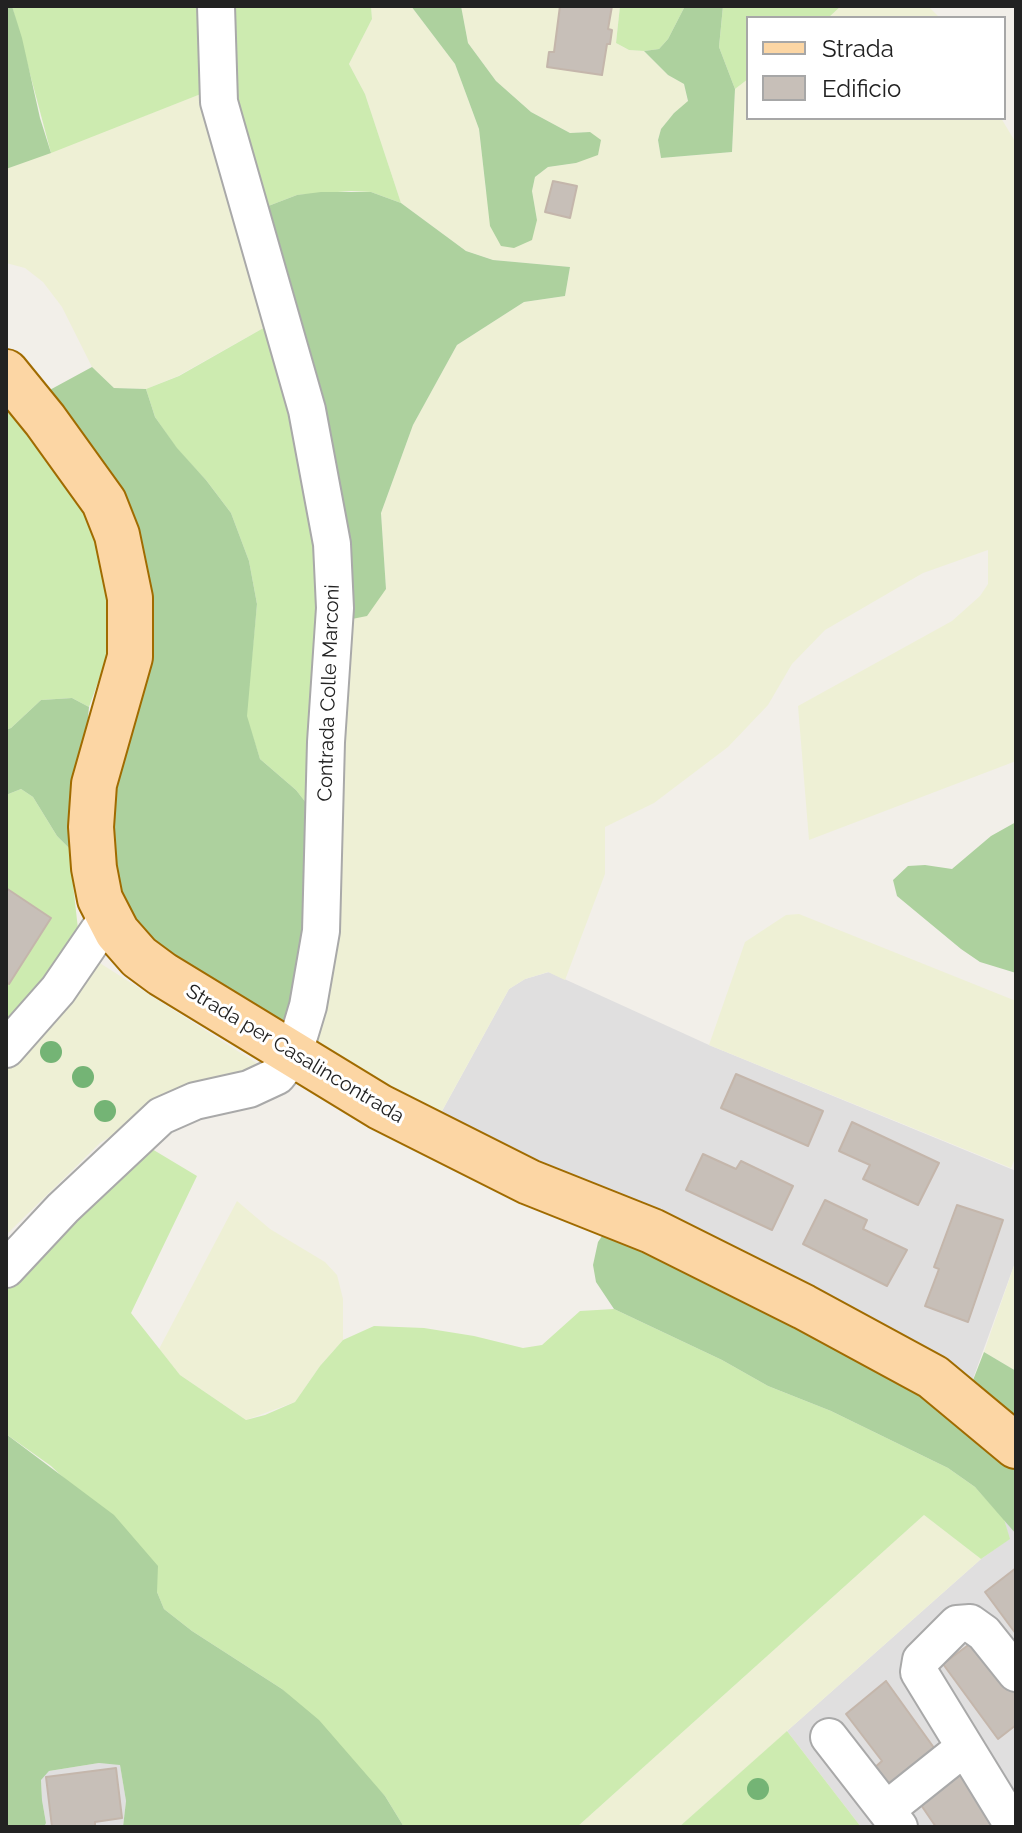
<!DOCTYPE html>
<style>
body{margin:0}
#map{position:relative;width:1022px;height:1833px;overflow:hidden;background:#f2efe9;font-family:Raleway,sans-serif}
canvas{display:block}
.frame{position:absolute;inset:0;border:8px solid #222;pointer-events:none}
.legend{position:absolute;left:746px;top:16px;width:260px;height:104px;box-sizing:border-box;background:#fff;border:2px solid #a7a7a7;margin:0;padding:10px 14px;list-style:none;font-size:24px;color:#222}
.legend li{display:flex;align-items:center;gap:16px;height:40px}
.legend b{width:40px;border:2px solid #a7a7a7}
</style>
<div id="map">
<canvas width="1022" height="1833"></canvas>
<div class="frame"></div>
<ul class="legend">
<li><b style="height:10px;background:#fcd6a4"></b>Strada</li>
<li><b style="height:22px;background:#c7bfb8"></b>Edificio</li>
</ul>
</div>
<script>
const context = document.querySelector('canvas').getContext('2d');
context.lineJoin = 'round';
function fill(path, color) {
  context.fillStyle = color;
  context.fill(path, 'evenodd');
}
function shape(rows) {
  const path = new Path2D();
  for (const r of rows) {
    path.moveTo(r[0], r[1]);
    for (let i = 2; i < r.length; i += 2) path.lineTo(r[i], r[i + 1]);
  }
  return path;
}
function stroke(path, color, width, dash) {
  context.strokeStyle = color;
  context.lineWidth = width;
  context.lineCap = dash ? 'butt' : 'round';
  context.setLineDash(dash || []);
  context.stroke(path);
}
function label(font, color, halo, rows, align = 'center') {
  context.font = font + ' Raleway,sans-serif';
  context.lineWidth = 6;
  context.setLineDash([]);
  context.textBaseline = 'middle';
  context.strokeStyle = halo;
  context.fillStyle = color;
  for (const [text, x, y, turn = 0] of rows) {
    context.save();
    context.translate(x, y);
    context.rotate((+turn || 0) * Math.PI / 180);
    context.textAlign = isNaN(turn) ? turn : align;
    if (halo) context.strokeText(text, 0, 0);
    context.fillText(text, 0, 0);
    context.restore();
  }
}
fill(shape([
 [549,972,709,1045,1016,1171,1016,1260,966,1398,436,1122,509,989,525,979],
 [1004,1519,1016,1534,1016,1827,861,1827,787,1731,981,1559,1009,1539],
 [99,1763,120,1764,126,1801,123,1827,44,1827,46,1823,42,1800,41,1779,49,1771]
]), '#e0dfdf');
fill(shape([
 [371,6,411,6,455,64,479,129,486,192,537,220,532,191,535,177,548,167,576,163,590,132,570,133,531,112,496,81,468,43,461,6,620,6,616,43,629,50,644,51,668,75,684,84,688,102,674,113,661,129,658,140,661,158,732,152,735,89,748,79,748,118,1001,118,1016,143,1016,761,809,840,798,706,952,621,980,596,988,584,988,550,923,573,825,630,792,664,768,705,728,747,654,803,605,827,605,874,565,980,548,972,525,979,509,989,436,1122,314,1059,342,621,386,589,381,513,413,425,457,345,524,302,565,296,570,267,493,260,466,251,401,203,365,94,349,64,372,19],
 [841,6,928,6,940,18,828,18],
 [211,90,274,322,178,376,146,389,114,388,92,367,62,307,43,282,25,268,6,263,6,169],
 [799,914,1016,1001,1016,1156,1011,1168,709,1045,745,942,786,915],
 [92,958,272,1073,170,1099,100,1143,6,1235,6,1061],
 [237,1201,270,1229,325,1262,337,1275,343,1299,343,1340,320,1366,295,1402,246,1420,180,1375,159,1349],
 [1016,1260,1016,1371,984,1352],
 [924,1515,981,1559,679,1827,577,1827]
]), '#eef0d5');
fill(shape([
 [12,6,206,6,211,90,51,153],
 [227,6,371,6,372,19,349,64,365,94,401,203,371,192,351,191,297,195,263,208,246,152,231,71],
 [620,6,685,6,668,39,659,49,644,51,629,50,616,43],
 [723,6,841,6,828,18,748,18,748,79,735,89,719,47],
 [274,322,326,556,318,818,296,790,260,759,246,716,257,604,249,561,231,513,206,480,177,449,155,417,146,389,179,376],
 [6,392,98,529,117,629,89,707,72,698,41,700,11,728,6,730],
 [21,789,33,797,57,836,69,848,78,929,6,1040,6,795],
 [142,1143,197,1176,131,1313,180,1375,246,1420,265,1415,295,1402,320,1366,343,1340,374,1326,424,1328,474,1336,523,1348,542,1345,580,1311,614,1309,722,1360,768,1386,831,1411,948,1468,975,1487,1004,1519,1010,1539,981,1559,924,1515,577,1827,404,1827,385,1796,282,1689,192,1631,164,1609,157,1592,157,1566,51,1466,6,1434,6,1276],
 [787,1731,861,1827,679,1827]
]), '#cdebb0');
fill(shape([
 [6,6,12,6,22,38,40,118,51,153,6,169],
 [411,6,461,6,468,43,496,81,531,112,570,133,590,132,601,140,598,155,576,163,548,167,535,177,532,191,537,220,532,240,514,248,501,246,490,226,479,129,455,64],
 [685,6,723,6,719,47,735,89,732,152,661,158,658,140,661,129,674,113,688,101,684,84,668,75,644,51,659,49,668,39],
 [321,192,371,192,401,203,466,251,493,260,570,267,565,296,524,302,457,345,413,425,381,513,386,589,367,616,342,621,263,208,297,195],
 [92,367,114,388,146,389,155,417,177,448,206,480,231,513,249,561,257,604,247,716,260,759,296,790,318,818,304,952,288,1031,142,941,116,895,102,818,134,595,46,392],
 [72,698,89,707,85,749,69,848,57,836,33,797,21,789,6,795,6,730,11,728,41,700],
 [1016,822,1016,973,980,962,961,949,897,896,893,880,908,866,925,865,952,869,991,836],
 [611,1223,762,1290,1016,1455,1016,1534,975,1487,948,1468,831,1411,768,1386,722,1360,614,1309,596,1282,593,1265,598,1242],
 [984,1352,1016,1371,1016,1437,966,1398],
 [6,1434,114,1515,158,1566,157,1592,164,1609,192,1631,282,1689,319,1720,385,1796,404,1827,123,1827,126,1801,120,1765,99,1763,49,1771,41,1780,42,1800,46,1823,44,1827,6,1827]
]), '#add19e');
const building = shape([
 [560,6,612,6,608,29,612,30,610,44,607,44,602,75,547,67,549,52,554,52,560,6],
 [553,181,577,186,570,218,545,212,553,181],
 [6,888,51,918,9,984,6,982,6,888],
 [736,1074,823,1111,808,1146,721,1108,736,1074],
 [852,1122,939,1163,918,1205,863,1179,870,1165,839,1151,852,1122],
 [703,1154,736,1169,741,1161,793,1186,772,1230,686,1190,703,1154],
 [825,1200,867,1220,863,1229,907,1250,887,1286,803,1244,825,1200],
 [957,1205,1003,1220,968,1322,925,1306,939,1269,934,1267,957,1205],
 [1016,1568,1016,1634,985,1592,1016,1568],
 [979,1637,1016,1686,1016,1725,998,1739,943,1664,979,1637],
 [886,1681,937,1752,888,1788,873,1769,882,1761,846,1714,886,1681],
 [116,1768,122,1818,95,1822,95,1827,52,1827,46,1777,116,1768],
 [960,1773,996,1827,936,1827,919,1802,960,1773]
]);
fill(building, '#c7bfb8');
stroke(building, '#c4b6ab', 2);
const minor = shape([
 [6,1049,58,990,108,917],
 [6,1269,63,1208,161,1116,195,1101,249,1089,277,1076,293,1056,308,1006,321,931,326,742,335,608,332,544,307,410,219,102,216,6],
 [829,1737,899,1827],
 [886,1810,965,1747],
 [1014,1827,919,1672,921,1660,957,1624,970,1623,984,1633,1016,1673]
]);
const major = shape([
 [6,372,45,420,104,502,117,535,130,598,130,657,94,784,91,827,94,868,100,899,117,932,139,957,162,974,380,1107,529,1182,652,1231,804,1307,933,1377,1016,1446]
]);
stroke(minor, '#a9a9a9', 40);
stroke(major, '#a06b00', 48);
stroke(minor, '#fff', 36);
stroke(major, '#fcd6a4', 44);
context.fillStyle = '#74b475';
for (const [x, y] of [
 [51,1052],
 [83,1077],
 [105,1111],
 [758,1789]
]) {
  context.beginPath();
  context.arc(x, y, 11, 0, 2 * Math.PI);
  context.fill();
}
label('20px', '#222', '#fff', [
 ["Contrada Colle Marconi",329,693,-88],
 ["Strada per Casalincontrada",295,1054,31]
]);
</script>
